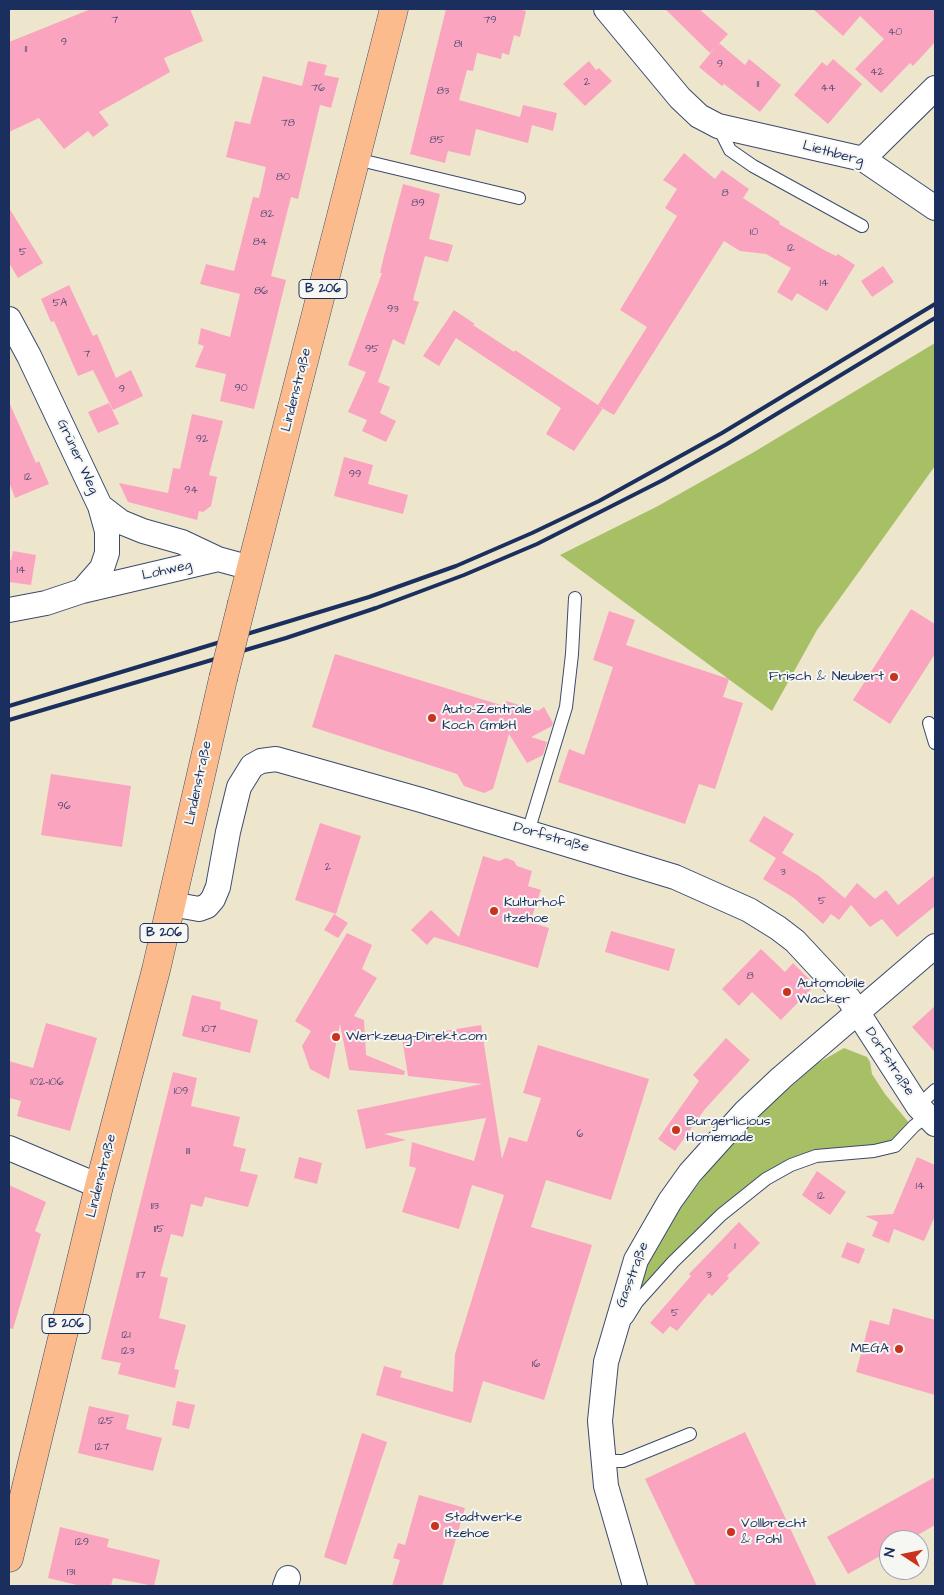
<!DOCTYPE html>
<meta charset="utf-8">
<style>
body{margin:0}
#map{position:relative;width:944px;height:1595px;overflow:hidden;background:#ede6cc;font-family:"Architects Daughter",sans-serif}
canvas{display:block}
.frame{position:absolute;inset:0;border:10px solid #1b2f5e;pointer-events:none}
.north{position:absolute;left:879px;top:1530px;width:50px;height:50px;box-sizing:border-box;background:#f6f6f2;border:1px solid #9ea6b7;border-radius:50%;rotate:281deg;font-size:14px;font-weight:700;line-height:20px;text-align:center;color:#1b2f5e}
.north::after{content:'';display:block;margin:auto;width:18px;height:22px;background:#c8321e;clip-path:polygon(50% 0,100% 100%,50% 72%,0 100%)}
</style>
<div id="map">
<canvas width="944" height="1595"></canvas>
<div class="frame"></div>
<div class="north">N</div>
</div>
<script>
const context = document.querySelector('canvas').getContext('2d');
context.lineJoin = 'round';
function fill(path, color) {
  context.fillStyle = color;
  context.fill(path, 'evenodd');
}
function shape(rows) {
  const path = new Path2D();
  for (const r of rows) {
    path.moveTo(r[0], r[1]);
    for (let i = 2; i < r.length; i += 2) path.lineTo(r[i], r[i + 1]);
  }
  return path;
}
function stroke(path, color, width, dash) {
  context.strokeStyle = color;
  context.lineWidth = width;
  context.lineCap = dash ? 'butt' : 'round';
  context.setLineDash(dash || []);
  context.stroke(path);
}
function label(font, color, halo, rows, align = 'center') {
  context.font = font + ' "Architects Daughter",sans-serif';
  context.lineWidth = 4;
  context.setLineDash([]);
  context.textBaseline = 'middle';
  context.strokeStyle = halo;
  context.fillStyle = color;
  for (const [text, x, y, turn = 0] of rows) {
    context.save();
    context.translate(x, y);
    context.rotate((+turn || 0) * Math.PI / 180);
    context.textAlign = isNaN(turn) ? turn : align;
    if (halo) context.strokeText(text, 0, 0);
    context.fillText(text, 0, 0);
    context.restore();
  }
}
fill(shape([
 [935,343,935,466,817,630,772,711,560,555,658,506,754,452],
 [844,1048,867,1057,870,1062,872,1074,885,1094,910,1124,891,1143,794,1160,633,1296,649,1254,663,1230,722,1153,748,1124,818,1063]
]), '#a8c065');
fill(shape([
 [91,9,190,9,203,41,164,58,170,72,99,112,109,125,93,137,88,131,64,149,39,118,9,132,9,42],
 [446,9,517,9,526,11,520,37,514,35,509,55,502,53,501,59,477,53,473,71,467,70,459,100,520,117,523,105,557,113,553,131,532,125,528,143,476,129,470,156,448,151,445,163,410,154],
 [665,9,699,9,728,34,710,53],
 [813,9,935,9,935,42,913,66,910,63,881,93,855,69,884,39,860,16,843,36],
 [719,43,745,65,749,59,781,85,760,112,724,84,722,86,699,67],
 [833,59,862,84,828,124,794,95,822,62,827,66],
 [308,61,327,65,324,75,339,78,331,108,320,105,298,199,291,197,271,276,286,280,254,409,220,401,226,374,195,367,204,346,198,344,201,328,230,337,240,294,200,284,206,264,234,271,253,197,259,198,266,167,226,157,235,121,250,124,263,76,302,86],
 [589,61,596,70,599,68,612,81,585,106,563,84],
 [684,153,715,179,722,170,749,189,743,198,780,222,779,224,824,250,836,256,838,254,855,265,827,311,797,293,792,301,777,292,791,268,766,254,740,251,724,241,614,415,600,407,603,408,574,451,546,434,561,408,456,338,439,366,423,356,454,310,475,324,473,325,514,352,515,350,598,405,647,327,620,310,677,216,665,208,677,189,663,180],
 [403,184,440,194,429,239,453,245,448,262,425,256,413,300,419,302,404,345,393,339,378,382,390,387,380,413,396,421,386,442,362,431,367,420,348,412,366,372,348,365,382,273,380,273,384,256],
 [9,208,43,263,18,278,9,263],
 [883,266,894,282,872,297,861,281],
 [69,285,93,336,97,334,116,378,131,370,143,396,113,410,93,370,78,376,54,321,51,322,41,299],
 [9,402,36,463,39,461,49,484,15,498,9,482],
 [109,403,119,424,98,433,88,412],
 [192,414,223,421,209,475,217,477,211,506,203,512,199,511,197,520,128,502,119,483,168,493,173,468,180,469],
 [344,457,373,465,368,484,408,495,403,514,334,496],
 [13,551,36,555,31,585,9,582,9,560,11,560],
 [911,609,935,624,935,654,890,724,853,700],
 [609,611,635,620,626,645,729,679,723,697,743,703,715,789,699,784,685,824,558,782,569,749,584,755,613,667,593,660],
 [335,654,504,706,506,701,538,711,544,707,553,723,552,726,531,737,547,742,543,755,527,763,509,734,493,789,484,793,464,786,457,774,312,727],
 [51,774,131,786,122,847,41,835],
 [764,816,794,834,782,853,819,876,848,901,845,898,857,883,875,899,886,890,898,905,935,875,935,906,897,937,882,919,870,927,851,905,839,920,831,914,823,924,794,898,763,879,776,858,749,841],
 [320,823,361,836,336,914,295,900],
 [483,856,499,861,506,858,514,861,517,866,532,871,528,886,541,890,530,922,549,928,538,968,434,937,427,945,411,930,431,910,459,937],
 [334,914,348,923,338,938,324,930],
 [611,931,675,949,669,971,605,952],
 [347,933,372,945,362,969,377,978,354,1016,364,1020,366,1055,405,1071,404,1075,349,1070,340,1024,329,1079,310,1069,302,1046,311,1031,295,1021],
 [761,949,785,972,793,963,815,985,781,1020,752,992,739,1006,722,989],
 [192,995,221,1002,220,1009,258,1020,250,1053,182,1036],
 [935,1006,935,1052,912,1027],
 [46,1023,97,1038,70,1131,17,1116,21,1101,9,1098,9,1061,33,1068],
 [481,1025,502,1159,509,1137,527,1142,541,1098,523,1093,538,1045,649,1079,611,1200,546,1180,531,1227,592,1245,544,1400,483,1381,471,1423,376,1395,384,1366,402,1371,400,1377,453,1392,455,1354,504,1195,472,1185,459,1229,402,1212,416,1168,409,1166,412,1142,474,1161,486,1118,384,1134,406,1140,366,1149,357,1110,482,1084,408,1076,402,1038],
 [726,1038,750,1060,705,1109,675,1151,658,1139,699,1081,693,1075],
 [173,1072,197,1078,191,1106,240,1117,233,1146,246,1149,240,1171,258,1175,248,1207,205,1197,202,1207,191,1204,183,1237,171,1234,160,1276,168,1278,159,1318,186,1325,174,1369,179,1370,175,1388,118,1374,121,1363,101,1359],
 [299,1157,322,1163,317,1184,294,1178],
 [917,1157,935,1165,935,1216,924,1241,894,1229,889,1243,872,1236,878,1222,865,1216,893,1214],
 [817,1171,846,1192,830,1215,802,1195],
 [9,1185,46,1202,35,1231,41,1234,13,1329,9,1328],
 [739,1222,760,1243,727,1276,729,1278,712,1296,709,1293,677,1331,670,1326,663,1334,650,1323,691,1276,689,1274],
 [847,1242,865,1249,859,1264,841,1257],
 [893,1308,935,1320,935,1395,856,1372,870,1320,889,1325],
 [177,1401,195,1405,189,1429,172,1425],
 [89,1406,129,1415,126,1429,162,1438,153,1471,78,1453],
 [745,1432,805,1560,817,1586,696,1586,645,1479],
 [362,1433,387,1442,346,1565,324,1557],
 [935,1477,935,1525,909,1540,889,1540,889,1551,848,1574,827,1537],
 [419,1495,465,1508,442,1586,392,1586,400,1560,393,1558,398,1543,405,1545],
 [60,1527,109,1539,107,1547,160,1560,154,1586,113,1578,111,1586,81,1586,48,1578]
]), '#fba4c0');
const service = shape([
 [718,126,730,150,753,166,862,226],
 [356,159,519,198],
 [929,723,935,743],
 [528,832,566,707,572,654,575,598],
 [918,1106,935,1090],
 [627,1318,637,1302,673,1262,721,1215,766,1179,791,1165,816,1156,874,1151,895,1146,914,1126,927,1116],
 [602,1461,623,1461,690,1434]
]);
const minor = shape([
 [606,9,680,98,699,116,718,126,863,159,935,208],
 [863,159,935,88],
 [9,319,29,356,100,506,121,522,143,531,182,542,218,559],
 [82,591,102,568,107,553,107,531,100,506],
 [9,610,46,603,82,591,218,559,251,568],
 [171,904,199,909,207,906,213,899,218,887,228,832,239,787,252,766,261,761,276,759,421,800,675,877,749,910,778,928,795,941,849,999,918,1106,935,1124],
 [9,1148,99,1186],
 [285,1586,288,1578],
 [635,1586,606,1486,600,1421,606,1362,636,1260,670,1201,690,1173,745,1112,781,1078,935,946]
]);
const primary = shape([
 [242,603,394,9],
 [9,1558,99,1186,156,970,223,679]
]);
stroke(service, '#3a4a6e', 14);
stroke(minor, '#3a4a6e', 26);
stroke(primary, '#3a4a6e', 29);
stroke(service, '#fff', 12);
stroke(minor, '#fff', 24);
stroke(primary, '#fbbb8c', 28);
stroke(shape([
 [9,706,369,597,456,566,532,533,599,501,722,433,935,304],
 [9,720,286,638,376,608,464,575,537,544,663,480,727,444,935,318]
]), '#1b2f5e', 4);
const primaryBridge = shape([
 [223,679,242,603]
]);
stroke(primaryBridge, '#3a4a6e', 29, []);
stroke(primaryBridge, '#fbbb8c', 28);
for (const [x, y, r, color] of [
 [894,677,5,"#c8321e"],
 [432,718,5,"#c8321e"],
 [494,911,5,"#c8321e"],
 [787,992,5,"#c8321e"],
 [336,1037,5,"#c8321e"],
 [676,1130,5,"#c8321e"],
 [899,1349,5,"#c8321e"],
 [435,1526,5,"#c8321e"],
 [731,1532,5,"#c8321e"]
]) {
  const dot = new Path2D();
  dot.arc(x, y, r, 0, 2 * Math.PI);
  context.fillStyle = color;
  context.fill(dot);
  stroke(dot, '#f6f6f2', 2);
}
label('11px', '#534c76', null, [
 ["7",115,21],
 ["79",490,21],
 ["40",895,33],
 ["9",64,43],
 ["81",458,45],
 ["11",26,50],
 ["9",720,65],
 ["42",877,73],
 ["2",587,83],
 ["11",758,85],
 ["76",318,89],
 ["44",828,89],
 ["83",443,92],
 ["78",288,124],
 ["85",437,141],
 ["80",283,178],
 ["8",725,194],
 ["89",418,204],
 ["82",267,215],
 ["10",754,233],
 ["84",260,243],
 ["12",791,249],
 ["5",23,253],
 ["14",824,284],
 ["86",261,292],
 ["5A",60,304],
 ["93",393,310],
 ["95",372,350],
 ["7",87,355],
 ["90",241,389],
 ["9",122,390],
 ["92",202,440],
 ["99",355,475],
 ["12",28,478],
 ["94",191,491],
 ["14",21,571],
 ["96",64,807],
 ["2",328,868],
 ["3",783,873],
 ["5",822,902],
 ["8",750,977],
 ["107",209,1030],
 ["102-106",47,1083],
 ["109",181,1092],
 ["6",580,1135],
 ["111",188,1152],
 ["14",920,1187],
 ["12",821,1197],
 ["113",155,1207],
 ["115",159,1230],
 ["1",735,1247],
 ["117",141,1276],
 ["3",709,1276],
 ["5",675,1314],
 ["121",126,1336],
 ["123",128,1352],
 ["16",536,1365],
 ["125",106,1422],
 ["127",102,1448],
 ["129",82,1543],
 ["131",71,1573]
]);
for (const [x, y, w] of [
 [323,289,48],
 [164,933,48],
 [66,1324,48]
]) {
  const box = new Path2D();
  box.roundRect(x - w / 2, y - 9.5, w, 19, 4);
  context.fillStyle = '#f6f6f2';
  context.fill(box);
  stroke(box, '#1b2f5e', 1);
}
label('bold 12px', '#1b2f5e', null, [
 ["B 206",323,289],
 ["B 206",164,933],
 ["B 206",66,1324]
]);
label('14px', '#1b2f5e', '#f6f6f2', [
 ["Liethberg",833,154,15],
 ["Lindenstraße",297,390,-76],
 ["Grüner Weg",77,457,65],
 ["Lohweg",167,571,-13],
 ["Lindenstraße",199,783,-78],
 ["Dorfstraße",551,838,16],
 ["Dorfstraße",889,1062,57],
 ["Lindenstraße",102,1176,-76],
 ["Gasstraße",633,1275,-69]
]);
label('14px', '#1b2f5e', '#f6f6f2', [
 ["Frisch & Neubert",884,677,"right"],
 ["Auto-Zentrale",442,710],
 ["Koch GmbH",442,726],
 ["Kulturhof",504,903],
 ["Itzehoe",504,919],
 ["Automobile",797,984],
 ["Wacker",797,1000],
 ["Werkzeug-Direkt.com",346,1037],
 ["Burgerlicious",686,1122],
 ["Homemade",686,1138],
 ["MEGA",889,1349,"right"],
 ["Stadtwerke",445,1518],
 ["Itzehoe",445,1534],
 ["Vollbrecht",741,1524],
 ["& Pohl",741,1540]
], 'left');
</script>
